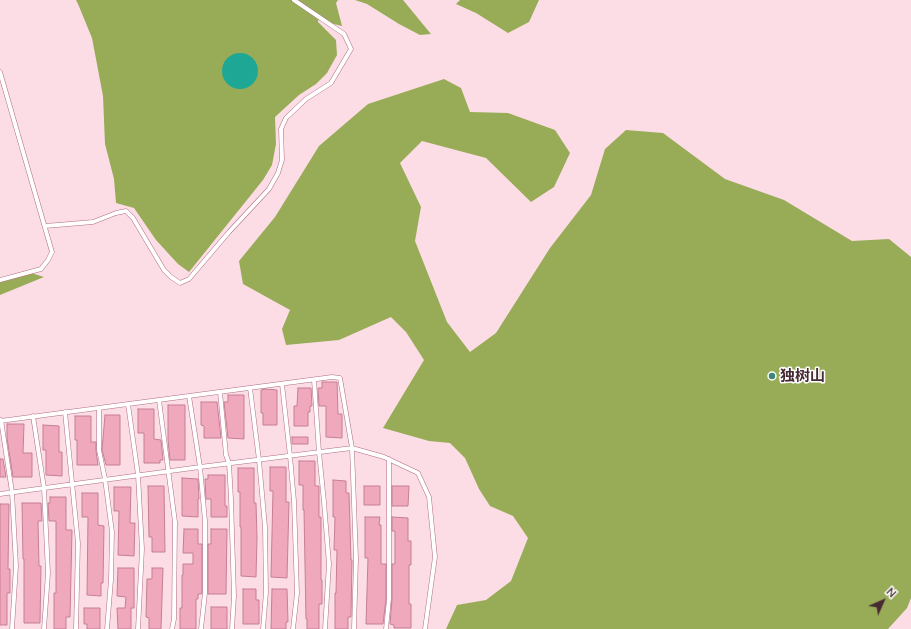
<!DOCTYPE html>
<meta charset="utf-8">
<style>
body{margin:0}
#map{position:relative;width:911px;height:629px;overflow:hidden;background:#fcdde5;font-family:Mulish,sans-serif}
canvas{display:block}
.north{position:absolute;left:863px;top:581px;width:40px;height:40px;-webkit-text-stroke:3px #fff;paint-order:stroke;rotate:45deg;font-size:11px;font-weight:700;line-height:16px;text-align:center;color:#472a33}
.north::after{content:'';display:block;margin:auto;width:14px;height:18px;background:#472a33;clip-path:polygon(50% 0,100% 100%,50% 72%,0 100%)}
</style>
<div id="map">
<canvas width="911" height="629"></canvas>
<div class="north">N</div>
</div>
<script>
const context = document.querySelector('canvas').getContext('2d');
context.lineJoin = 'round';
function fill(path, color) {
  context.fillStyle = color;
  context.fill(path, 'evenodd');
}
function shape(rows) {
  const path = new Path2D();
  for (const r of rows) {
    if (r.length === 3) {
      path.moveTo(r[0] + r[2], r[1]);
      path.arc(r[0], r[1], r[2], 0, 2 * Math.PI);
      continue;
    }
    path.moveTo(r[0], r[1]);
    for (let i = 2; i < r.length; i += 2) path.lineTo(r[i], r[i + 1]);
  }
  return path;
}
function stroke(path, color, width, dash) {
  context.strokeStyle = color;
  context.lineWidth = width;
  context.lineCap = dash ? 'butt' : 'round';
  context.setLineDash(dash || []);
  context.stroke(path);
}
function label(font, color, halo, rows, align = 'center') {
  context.font = font + ' Mulish,"Noto Sans SC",sans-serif';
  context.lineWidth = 3;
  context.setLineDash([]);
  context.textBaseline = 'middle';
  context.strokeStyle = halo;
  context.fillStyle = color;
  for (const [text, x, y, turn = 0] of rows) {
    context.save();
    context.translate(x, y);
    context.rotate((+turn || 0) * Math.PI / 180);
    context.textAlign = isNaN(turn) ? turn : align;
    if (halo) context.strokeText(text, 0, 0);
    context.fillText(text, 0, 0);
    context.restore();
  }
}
fill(shape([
 [76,0,338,0,336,3,342,26,318,20,318,22,336,40,337,55,327,73,316,84,299,95,275,117,276,144,272,165,263,180,189,272,178,264,156,240,134,208,116,203,114,179,105,144,103,96,92,38,78,4],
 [355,0,403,0,431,34,420,35,399,24,367,4],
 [460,0,539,0,529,22,508,33,476,13,456,4],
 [444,79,461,88,470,112,508,113,555,130,570,153,554,187,531,202,486,158,422,141,400,163,421,207,415,241,447,322,470,352,496,333,550,248,591,195,605,149,626,130,663,133,725,179,784,200,852,241,889,239,911,257,911,598,907,608,888,629,446,629,457,605,486,600,511,581,528,538,513,516,490,506,479,489,465,458,450,443,429,441,383,428,424,360,406,332,391,317,339,340,286,345,282,329,290,310,243,284,239,261,275,217,319,146,368,104],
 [25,271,44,277,0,295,0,279]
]), '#98ac57');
fill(shape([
 [240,71,18]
]), '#1ea794');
const building = shape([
 [322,382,337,382,338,414,342,414,342,438,326,437,326,406,319,406,318,388,322,388,322,382],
 [298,388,311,388,312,406,310,406,310,412,308,412,308,426,294,426,294,406,297,406,298,388],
 [265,389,277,390,277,425,263,425,263,413,261,413,261,390,265,389],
 [228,395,244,395,244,439,228,438,224,402,228,402,228,395],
 [201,402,217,402,221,438,204,438,204,426,201,425,201,402],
 [168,405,185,405,185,460,170,460,168,440,168,405],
 [138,409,154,409,154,439,161,440,163,460,160,460,160,463,144,463,144,433,138,433,138,409],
 [105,415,120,415,120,465,106,465,102,450,105,415],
 [75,416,91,416,91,442,96,442,96,451,98,465,77,465,77,440,75,440,75,416],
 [7,424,24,424,23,453,32,453,32,477,13,477,7,438,7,424],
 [43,425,59,426,59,452,62,452,62,476,46,475,46,450,43,450,43,425],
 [292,437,308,437,308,444,292,444,292,437],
 [0,459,3,459,6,477,0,477,0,459],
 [299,461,315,461,315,486,319,486,319,517,321,517,321,580,322,580,322,604,319,604,319,629,307,629,307,619,306,619,304,510,303,510,303,485,299,485,299,461],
 [270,467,286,467,286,502,289,502,287,578,271,577,273,491,270,491,270,467],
 [238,468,254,468,254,503,256,503,257,538,256,577,241,576,241,527,240,527,240,492,238,492,238,468],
 [208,475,225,475,225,506,227,506,227,517,211,517,211,499,206,499,205,479,208,479,208,475],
 [182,478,198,479,199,499,198,499,198,517,182,516,182,478],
 [333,480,346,481,346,493,349,493,351,560,352,560,351,617,348,617,348,629,335,629,335,593,336,593,337,550,334,550,335,517,333,517,333,480],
 [148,486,164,486,165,552,152,552,152,537,149,537,148,486],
 [364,486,380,486,380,505,364,505,364,486],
 [392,486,409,486,408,506,392,506,392,486],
 [114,487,131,487,130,523,135,523,134,556,118,555,119,511,114,511,114,487],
 [82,493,98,493,98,525,104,526,103,583,101,583,101,596,87,595,88,517,82,517,82,493],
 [50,497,66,497,66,530,72,530,70,617,66,617,66,629,54,629,54,593,56,593,56,521,49,521,48,503,50,503,50,497],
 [22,503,41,503,42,521,38,521,39,566,41,566,40,623,24,623,24,559,23,559,22,503],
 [0,504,9,504,8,569,10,569,10,593,7,593,7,625,0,625,0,504],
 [365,517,380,517,379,525,381,525,381,564,386,564,386,599,383,624,366,624,368,558,365,558,365,517],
 [392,517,408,518,408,541,411,541,411,565,409,565,409,604,411,604,411,628,394,628,394,625,390,624,392,599,392,564,395,564,395,531,392,531,392,517],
 [184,529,198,529,198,544,202,544,202,593,201,594,198,594,198,599,196,599,196,629,180,629,180,608,182,608,182,575,183,575,183,564,193,564,193,553,183,553,184,529],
 [211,529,227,529,226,594,208,594,208,544,211,544,211,529],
 [118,568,134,568,134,608,131,608,131,629,118,629,117,608,125,608,126,597,117,596,118,568],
 [152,568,163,568,161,629,149,629,149,618,146,617,147,579,152,579,152,568],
 [243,589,256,589,256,600,259,600,259,624,243,624,243,589],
 [272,589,287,589,288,622,286,622,286,629,271,629,272,589],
 [211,607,227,607,227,629,211,629,211,607],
 [84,608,100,608,100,629,87,629,87,624,84,624,84,608]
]);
fill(building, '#f0a8bd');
stroke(building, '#c47f94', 1);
const service = shape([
 [0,72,52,252,48,260,41,269,0,280],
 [45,226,93,222,116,213,126,211,133,218,164,270,171,277,180,283,189,279,229,232,269,189,278,173,282,160,281,129,286,118,306,99,331,83,351,49,344,34,294,0],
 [314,380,319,452,324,502,329,564,325,629],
 [282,384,290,456,294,501,297,593,293,629],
 [250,388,259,460,265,527,266,592,263,629],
 [220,392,226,455,229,463,231,499,234,596,232,629],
 [189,396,200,467,205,521,205,593,201,629],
 [159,400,175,522,174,619,172,629],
 [128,404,138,475,142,549,138,629],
 [99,408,99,450,105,479,112,532,111,580,107,629],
 [65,412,78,543,76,629],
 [33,416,44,488,48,573,44,629],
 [1,420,12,492,16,566,12,629],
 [0,421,332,377,340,378,352,448,356,559,354,629],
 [0,494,200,467,352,448,384,457,418,473,429,497,435,557,425,629],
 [386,629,389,599,389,459]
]);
stroke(service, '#b06d82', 5);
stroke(service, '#fff', 4);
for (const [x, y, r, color] of [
 [772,376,4,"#418579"]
]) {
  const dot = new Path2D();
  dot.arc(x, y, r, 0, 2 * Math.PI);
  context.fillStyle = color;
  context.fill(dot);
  stroke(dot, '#fff', 1.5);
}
label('bold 15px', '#472a33', '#fff', [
 ["独树山",780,376]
], 'left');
</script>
